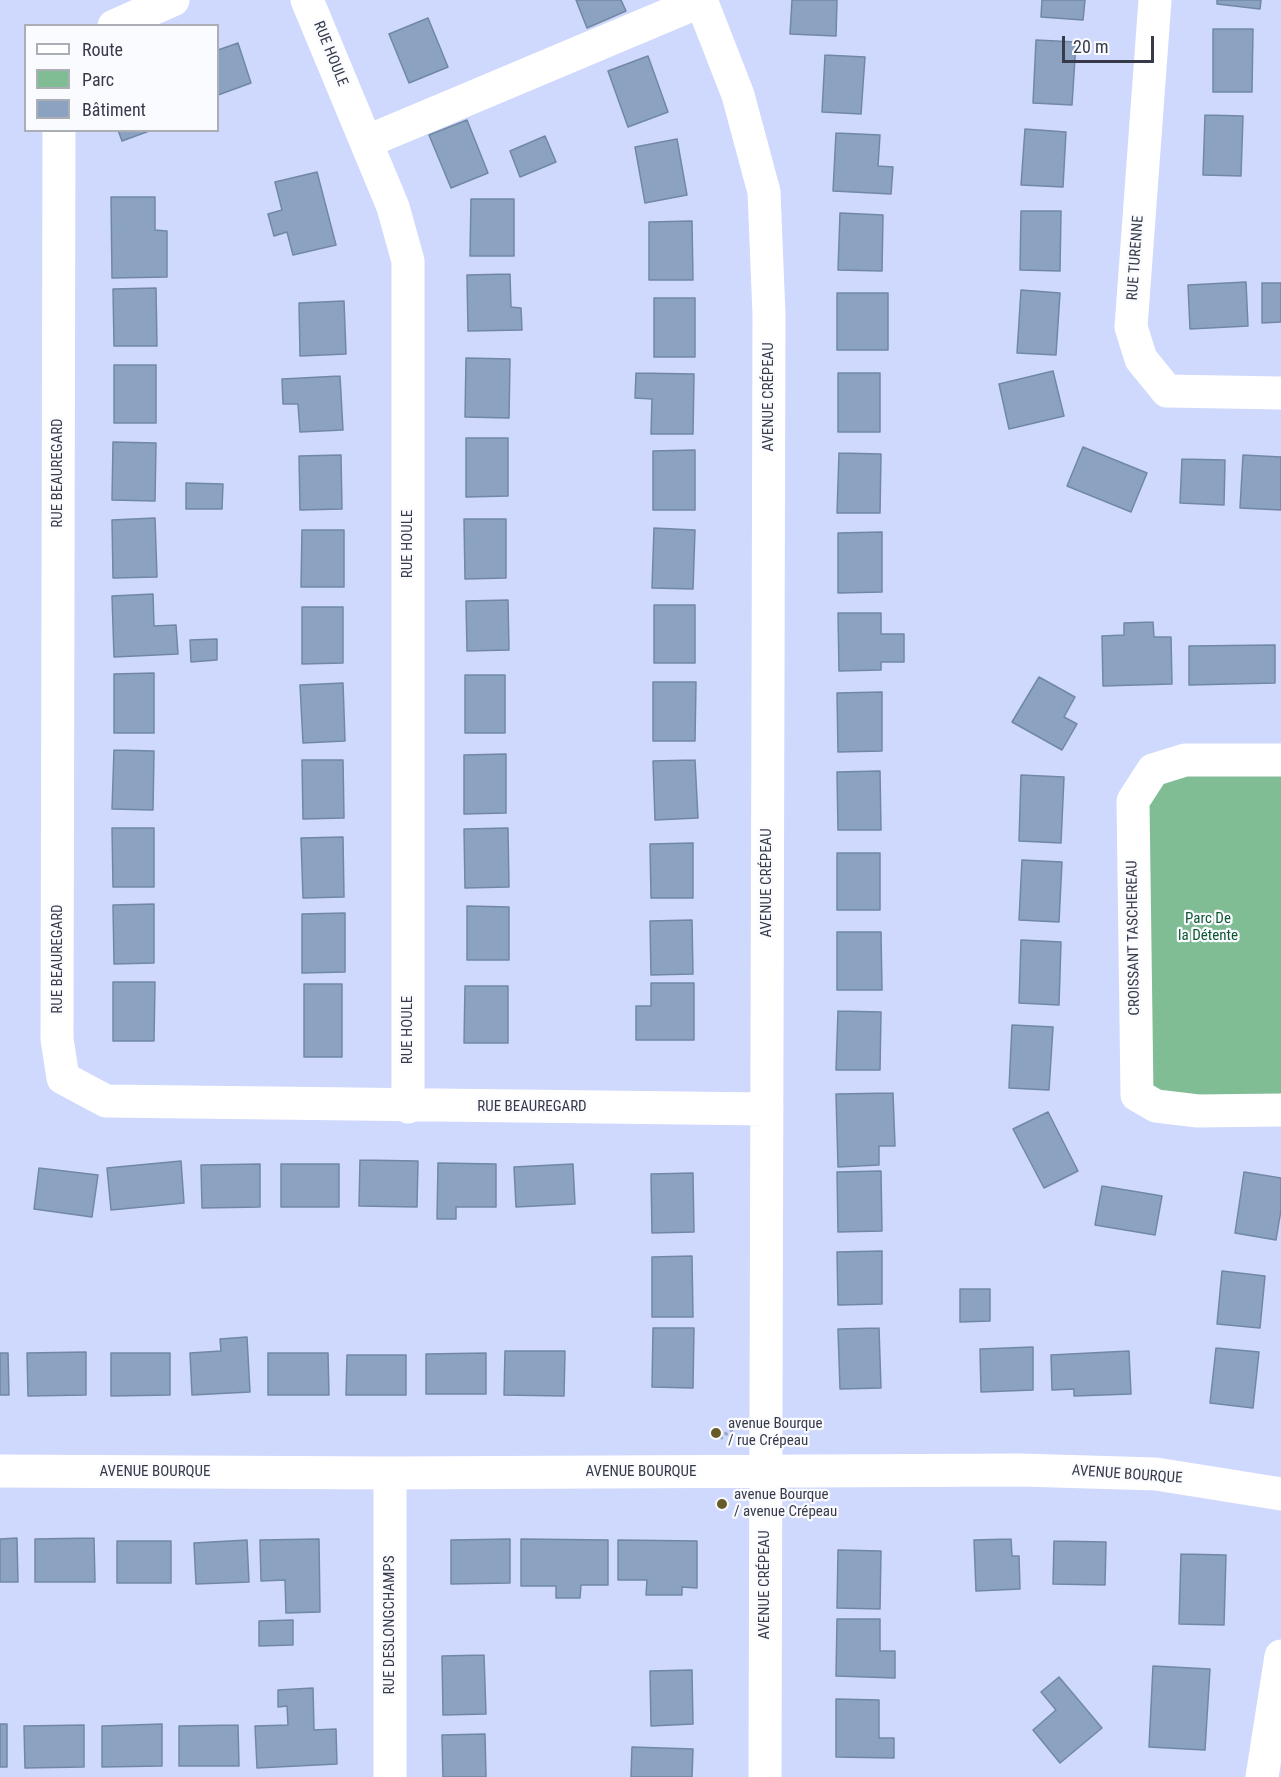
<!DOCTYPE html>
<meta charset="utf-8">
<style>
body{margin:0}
#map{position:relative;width:1281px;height:1777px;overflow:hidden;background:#cfd8fd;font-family:"Roboto Condensed",sans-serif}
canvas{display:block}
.legend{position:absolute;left:24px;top:24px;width:195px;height:108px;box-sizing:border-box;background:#fafbff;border:2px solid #acaeb6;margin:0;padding:8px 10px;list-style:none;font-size:18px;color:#373a49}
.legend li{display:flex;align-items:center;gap:12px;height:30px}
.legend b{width:30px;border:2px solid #acaeb6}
.scale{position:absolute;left:1062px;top:36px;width:92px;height:27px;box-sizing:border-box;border:3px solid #373a49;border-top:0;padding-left:8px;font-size:18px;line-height:21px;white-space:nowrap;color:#373a49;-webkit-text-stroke:4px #fafbff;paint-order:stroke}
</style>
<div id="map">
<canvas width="1281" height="1777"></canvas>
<ul class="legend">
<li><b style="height:8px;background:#fff"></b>Route</li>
<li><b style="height:16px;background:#80bd95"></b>Parc</li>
<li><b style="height:16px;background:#8ba3c1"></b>Bâtiment</li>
</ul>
<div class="scale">20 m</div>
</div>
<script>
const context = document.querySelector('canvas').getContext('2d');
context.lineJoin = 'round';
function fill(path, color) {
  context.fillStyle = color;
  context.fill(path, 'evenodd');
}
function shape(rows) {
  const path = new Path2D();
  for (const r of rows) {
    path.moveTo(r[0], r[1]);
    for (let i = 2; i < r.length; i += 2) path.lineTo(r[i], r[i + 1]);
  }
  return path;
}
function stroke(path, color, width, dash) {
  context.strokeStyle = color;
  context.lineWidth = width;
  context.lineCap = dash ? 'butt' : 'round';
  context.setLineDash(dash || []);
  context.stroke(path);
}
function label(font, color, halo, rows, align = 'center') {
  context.font = font + ' "Roboto Condensed",sans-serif';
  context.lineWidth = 4.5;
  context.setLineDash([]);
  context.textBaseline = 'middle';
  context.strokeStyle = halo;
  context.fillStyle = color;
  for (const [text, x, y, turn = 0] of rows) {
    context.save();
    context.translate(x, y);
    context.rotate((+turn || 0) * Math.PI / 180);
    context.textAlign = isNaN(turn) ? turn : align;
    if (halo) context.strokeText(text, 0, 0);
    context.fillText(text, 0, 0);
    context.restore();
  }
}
fill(shape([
 [1281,756,1281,1105,1141,1094,1144,767]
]), '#80bd95');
const building = shape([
 [576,0,621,0,626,11,587,28,576,0],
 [792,0,837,0,836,36,790,34,792,0],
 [1042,0,1085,0,1083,20,1041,17,1042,0],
 [1217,0,1261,0,1260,9,1217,4,1217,0],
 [428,18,448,67,409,83,389,34,428,18],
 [1213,29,1253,29,1252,92,1213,92,1213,29],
 [1036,40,1076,42,1072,105,1033,103,1036,40],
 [238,43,251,83,218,95,218,50,238,43],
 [825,55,865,57,861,114,822,112,825,55],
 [648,56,668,112,628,127,608,71,648,56],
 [1205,115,1243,116,1241,176,1203,175,1205,115],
 [467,120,488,173,451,188,429,135,467,120],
 [1025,129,1066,132,1063,187,1021,185,1025,129],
 [118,130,152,130,122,141,118,130],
 [836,133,880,135,878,166,893,167,891,194,833,191,836,133],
 [545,136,556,162,520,177,510,151,545,136],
 [677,139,687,195,645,203,635,147,677,139],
 [317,172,336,245,293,255,287,232,274,236,268,214,282,210,275,182,317,172],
 [111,197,155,197,155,230,167,231,167,277,112,278,111,197],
 [471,199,514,199,514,256,470,256,471,199],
 [1021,211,1061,211,1060,271,1020,270,1021,211],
 [840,213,883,215,882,271,838,270,840,213],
 [692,221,693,280,649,280,649,222,692,221],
 [510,274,511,307,521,308,522,330,468,331,467,275,510,274],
 [1246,282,1248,326,1190,329,1188,285,1246,282],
 [1262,283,1281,283,1281,322,1262,323,1262,283],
 [156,288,157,346,114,346,113,289,156,288],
 [1021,290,1060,293,1056,355,1017,353,1021,290],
 [837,293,888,293,888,350,837,350,837,293],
 [654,298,695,298,695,357,654,357,654,298],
 [344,301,346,354,300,356,299,303,344,301],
 [466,358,510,359,509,418,465,417,466,358],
 [114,365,156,365,156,423,114,423,114,365],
 [1053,371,1064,416,1009,429,999,384,1053,371],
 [636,373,694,374,693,434,651,434,652,399,635,398,636,373],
 [838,373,880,373,880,432,838,432,838,373],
 [340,376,343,430,300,432,298,404,283,404,282,379,340,376],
 [466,438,508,438,508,496,466,497,466,438],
 [113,442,156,443,155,501,112,500,113,442],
 [1083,447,1147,473,1131,512,1067,486,1083,447],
 [695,450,695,510,653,510,653,451,695,450],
 [839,453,881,454,880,513,837,513,839,453],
 [341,455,342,509,300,510,299,456,341,455],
 [1243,455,1281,457,1281,510,1240,508,1243,455],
 [1182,459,1225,460,1224,505,1180,503,1182,459],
 [186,483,223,484,222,509,186,509,186,483],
 [155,518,157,577,113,578,112,520,155,518],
 [464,519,506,519,506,578,465,579,464,519],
 [654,528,695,530,693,589,652,588,654,528],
 [302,530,344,530,344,587,301,587,302,530],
 [882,532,882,592,838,593,838,533,882,532],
 [153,594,154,626,176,625,178,654,114,657,112,596,153,594],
 [508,600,509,650,467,651,466,601,508,600],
 [654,605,695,605,695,663,654,663,654,605],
 [302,607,343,607,343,663,302,664,302,607],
 [838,613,881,613,881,634,904,634,904,662,881,662,881,670,839,671,838,613],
 [1153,622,1154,637,1171,637,1172,684,1103,686,1102,636,1124,635,1124,623,1153,622],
 [217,639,217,660,191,662,190,640,217,639],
 [1275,645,1275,683,1189,685,1189,646,1275,645],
 [154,673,154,733,114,733,114,674,154,673],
 [465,675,505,675,505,733,465,733,465,675],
 [1039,677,1075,697,1064,717,1077,724,1062,750,1012,722,1039,677],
 [653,682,696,682,695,741,653,741,653,682],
 [343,683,345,741,303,743,300,685,343,683],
 [882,692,882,751,838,752,837,693,882,692],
 [114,750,154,751,153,810,112,809,114,750],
 [506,754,506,813,464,814,464,755,506,754],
 [302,760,343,760,344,818,303,819,302,760],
 [695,760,698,818,655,820,653,761,695,760],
 [880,771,881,830,838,830,837,772,880,771],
 [1021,775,1064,777,1061,843,1019,841,1021,775],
 [112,828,154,828,154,887,113,887,112,828],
 [508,828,509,887,465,888,464,829,508,828],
 [343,837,344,897,303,898,301,838,343,837],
 [693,843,693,898,651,898,650,844,693,843],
 [837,853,880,853,880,910,837,910,837,853],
 [1022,860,1062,862,1059,922,1019,920,1022,860],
 [154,904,154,963,114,964,113,905,154,904],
 [467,906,509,907,509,960,467,960,467,906],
 [345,913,345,972,302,973,302,914,345,913],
 [692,920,693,974,651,975,650,921,692,920],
 [837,932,881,932,882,990,837,990,837,932],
 [1021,940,1061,942,1059,1005,1019,1003,1021,940],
 [113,982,155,982,154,1041,113,1041,113,982],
 [651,983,694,983,694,1040,636,1040,636,1006,651,1006,651,983],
 [304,984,342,984,342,1057,304,1057,304,984],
 [465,986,508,986,508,1043,464,1043,465,986],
 [838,1011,881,1012,880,1070,836,1070,838,1011],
 [1012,1025,1053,1027,1049,1090,1009,1088,1012,1025],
 [893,1093,895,1146,879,1146,879,1165,838,1167,836,1094,893,1093],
 [1048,1112,1078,1171,1044,1188,1013,1129,1048,1112],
 [360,1160,418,1161,417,1207,359,1206,360,1160],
 [181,1161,184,1203,111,1210,107,1168,181,1161],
 [438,1163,496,1164,496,1207,456,1207,456,1219,437,1219,438,1163],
 [260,1164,260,1207,202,1208,201,1165,260,1164],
 [281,1164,339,1164,339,1207,281,1207,281,1164],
 [573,1164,575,1204,516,1207,514,1167,573,1164],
 [39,1168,98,1175,92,1217,34,1209,39,1168],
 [881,1171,882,1231,838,1232,837,1172,881,1171],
 [1244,1172,1281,1178,1281,1210,1276,1240,1235,1233,1244,1172],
 [693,1173,694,1232,652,1233,651,1174,693,1173],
 [1102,1186,1162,1196,1155,1235,1095,1225,1102,1186],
 [882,1251,882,1304,838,1305,837,1252,882,1251],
 [692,1256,693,1317,652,1317,652,1257,692,1256],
 [1222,1271,1265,1276,1260,1328,1217,1324,1222,1271],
 [960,1289,990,1289,990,1321,960,1322,960,1289],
 [653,1328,694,1328,693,1388,652,1387,653,1328],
 [879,1328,881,1388,840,1389,838,1329,879,1328],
 [247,1337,250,1392,192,1395,190,1353,221,1351,220,1339,247,1337],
 [1033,1347,1033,1390,981,1392,980,1349,1033,1347],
 [1216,1348,1259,1352,1253,1408,1210,1403,1216,1348],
 [505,1351,565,1351,564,1396,504,1395,505,1351],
 [1129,1351,1131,1394,1074,1396,1074,1389,1052,1390,1051,1355,1129,1351],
 [86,1352,86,1395,28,1396,27,1353,86,1352],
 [0,1353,8,1353,9,1395,0,1395,0,1353],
 [111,1353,170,1353,170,1395,111,1396,111,1353],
 [268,1353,328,1353,329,1395,268,1395,268,1353],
 [486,1353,486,1394,426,1394,426,1354,486,1353],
 [347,1355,406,1355,406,1395,346,1395,347,1355],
 [17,1538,18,1582,0,1582,0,1539,17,1538],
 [94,1538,95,1582,35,1582,35,1539,94,1538],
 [319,1539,320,1612,286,1613,285,1580,261,1581,260,1540,319,1539],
 [510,1539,510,1583,451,1584,451,1540,510,1539],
 [521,1539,608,1540,608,1585,581,1585,580,1598,556,1598,556,1586,521,1586,521,1539],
 [1011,1539,1012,1556,1019,1556,1020,1589,976,1591,974,1540,1011,1539],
 [247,1540,249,1582,196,1584,194,1543,247,1540],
 [618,1540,697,1541,697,1588,682,1587,682,1595,646,1595,647,1580,618,1580,618,1540],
 [117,1541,171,1541,171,1583,117,1583,117,1541],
 [1054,1541,1106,1542,1105,1585,1053,1584,1054,1541],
 [838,1550,881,1551,880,1609,837,1608,838,1550],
 [1181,1554,1226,1555,1224,1625,1179,1624,1181,1554],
 [837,1619,880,1619,880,1651,895,1651,895,1678,836,1676,837,1619],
 [293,1620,293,1645,259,1646,259,1621,293,1620],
 [484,1655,486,1714,443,1715,442,1656,484,1655],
 [1153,1666,1210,1669,1205,1750,1149,1747,1153,1666],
 [692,1670,693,1724,651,1726,650,1671,692,1670],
 [1059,1677,1102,1728,1060,1763,1033,1730,1056,1710,1041,1692,1059,1677],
 [313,1688,314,1730,336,1729,337,1764,257,1768,255,1726,288,1725,287,1706,278,1707,278,1690,313,1688],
 [836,1699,879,1700,879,1738,894,1738,894,1758,836,1757,836,1699],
 [0,1724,7,1724,7,1767,0,1767,0,1724],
 [162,1724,162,1766,102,1767,102,1726,162,1724],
 [84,1725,84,1767,25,1768,24,1726,84,1725],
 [238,1725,239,1766,179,1766,179,1726,238,1725],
 [485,1734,486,1777,443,1777,442,1735,485,1734],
 [632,1747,693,1749,692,1777,631,1777,632,1747]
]);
fill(building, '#8ba3c1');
stroke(building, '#7188a5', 1.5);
stroke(shape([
 [720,1438,733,1429]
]), '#9fa6c4', 4, [3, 3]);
stroke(shape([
 [307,0,393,207,408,261,408,1107],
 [701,0,738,95,764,192,769,315,765,1777],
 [1155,0,1131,327,1141,359,1167,391,1281,393],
 [114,26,173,0],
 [59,130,57,1039,63,1078,106,1101,767,1109],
 [366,142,701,1],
 [1281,760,1185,760,1153,770,1133,801,1137,1095,1156,1106,1198,1111,1281,1110],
 [0,1471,390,1473,1021,1470,1156,1474,1281,1494],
 [390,1473,390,1777],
 [1262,1777,1281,1656]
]), '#fff', 33);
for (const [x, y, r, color] of [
 [716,1433,6,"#695b28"],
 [722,1504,6,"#695b28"]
]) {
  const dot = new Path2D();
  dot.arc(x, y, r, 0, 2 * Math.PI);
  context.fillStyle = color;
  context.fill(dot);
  stroke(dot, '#fafbff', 2);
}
label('15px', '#373a49', '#fafbff', [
 ["RUE HOULE",330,54,68],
 ["RUE TURENNE",1136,258,-86],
 ["AVENUE CRÉPEAU",769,397,-90],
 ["RUE BEAUREGARD",58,473,-90],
 ["RUE HOULE",408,544,-90],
 ["AVENUE CRÉPEAU",767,883,-90],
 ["CROISSANT TASCHEREAU",1134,938,-91],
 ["RUE BEAUREGARD",58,959,-90],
 ["RUE HOULE",408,1030,-90],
 ["RUE BEAUREGARD",532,1107],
 ["AVENUE BOURQUE",155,1472],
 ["AVENUE BOURQUE",641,1472],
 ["AVENUE BOURQUE",1127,1475,4],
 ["AVENUE CRÉPEAU",765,1585,-90],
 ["RUE DESLONGCHAMPS",390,1625,-90]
]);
label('15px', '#0b5730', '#fafbff', [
 ["Parc De",1208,919],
 ["la Détente",1208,936]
]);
label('15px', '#373a49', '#fafbff', [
 ["avenue Bourque",728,1424],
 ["/ rue Crépeau",728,1441],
 ["avenue Bourque",734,1495],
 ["/ avenue Crépeau",734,1512]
], 'left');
</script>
